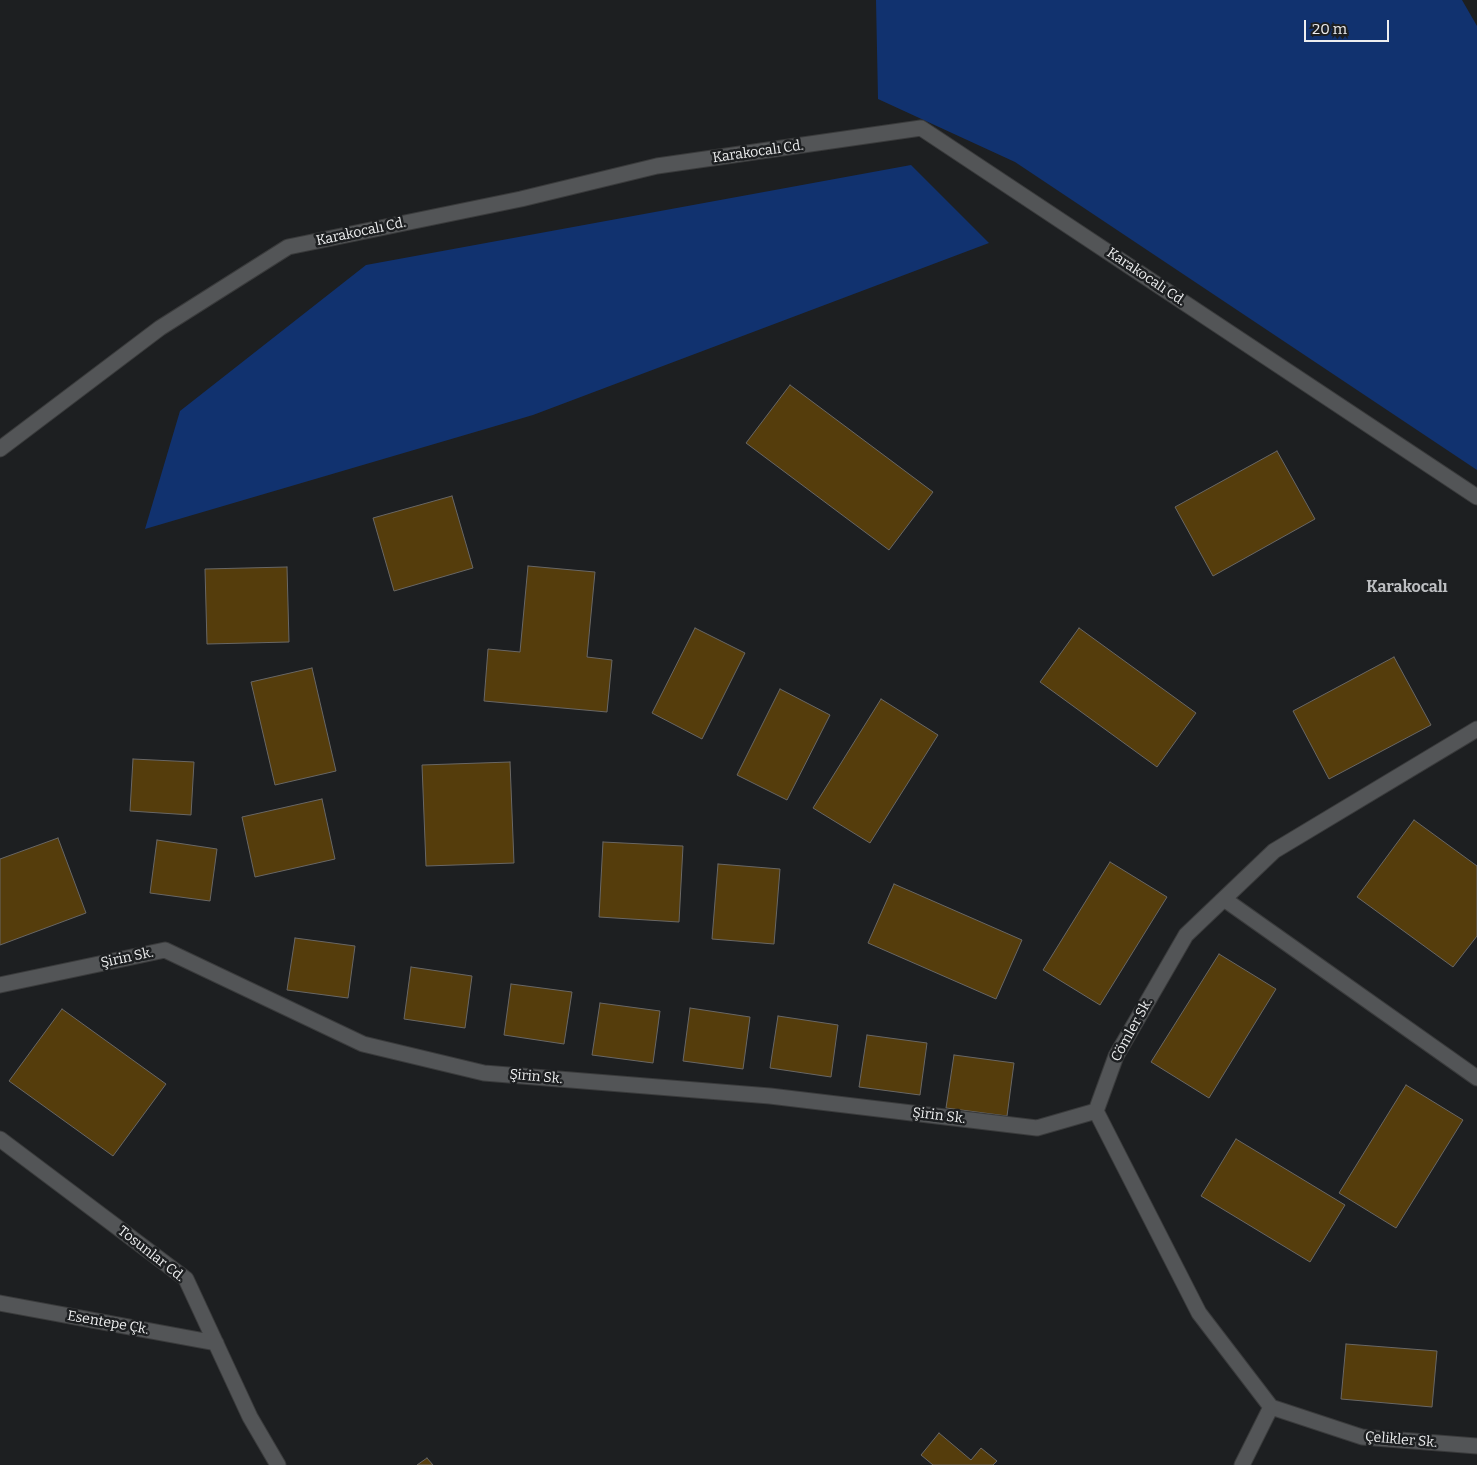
<!DOCTYPE html>
<meta charset="utf-8">
<style>
body{margin:0}
#map{position:relative;width:1477px;height:1465px;overflow:hidden;background:#1d1f21;font-family:Bitter,serif}
canvas{display:block}
.scale{position:absolute;left:1304px;top:20px;width:85px;height:22px;box-sizing:border-box;border:2px solid #edeeef;border-top:0;padding-left:6px;font-size:15px;line-height:18px;white-space:nowrap;color:#edeeef;-webkit-text-stroke:4px #1d1f21;paint-order:stroke}
</style>
<div id="map">
<canvas width="1477" height="1465"></canvas>
<div class="scale">20 m</div>
</div>
<script>
const context = document.querySelector('canvas').getContext('2d');
context.lineJoin = 'round';
function fill(path, color) {
  context.fillStyle = color;
  context.fill(path, 'evenodd');
}
function shape(rows) {
  const path = new Path2D();
  for (const r of rows) {
    path.moveTo(r[0], r[1]);
    for (let i = 2; i < r.length; i += 2) path.lineTo(r[i], r[i + 1]);
  }
  return path;
}
function stroke(path, color, width, dash) {
  context.strokeStyle = color;
  context.lineWidth = width;
  context.lineCap = dash ? 'butt' : 'round';
  context.setLineDash(dash || []);
  context.stroke(path);
}
function label(font, color, halo, rows, align = 'center') {
  context.font = font + ' Bitter,serif';
  context.lineWidth = 5;
  context.setLineDash([]);
  context.textBaseline = 'middle';
  context.strokeStyle = halo;
  context.fillStyle = color;
  for (const [text, x, y, turn = 0] of rows) {
    context.save();
    context.translate(x, y);
    context.rotate((+turn || 0) * Math.PI / 180);
    context.textAlign = isNaN(turn) ? turn : align;
    if (halo) context.strokeText(text, 0, 0);
    context.fillText(text, 0, 0);
    context.restore();
  }
}
fill(shape([
 [876,0,1462,0,1477,26,1477,470,1015,162,878,99],
 [911,165,989,243,533,415,145,529,180,411,366,265]
]), '#11326f');
const building = shape([
 [790,385,933,492,889,550,746,443,790,385],
 [1277,451,1315,519,1213,576,1175,507,1277,451],
 [452,496,473,568,394,591,373,518,452,496],
 [528,566,595,572,587,657,612,660,607,712,484,701,488,649,520,652,528,566],
 [287,567,289,642,207,644,205,569,287,567],
 [695,628,745,653,702,739,652,713,695,628],
 [1079,628,1196,713,1157,767,1040,682,1079,628],
 [1394,657,1431,725,1329,779,1293,711,1394,657],
 [312,668,336,771,275,785,251,682,312,668],
 [780,689,830,715,787,800,737,775,780,689],
 [881,699,938,735,870,843,813,808,881,699],
 [133,759,194,762,191,815,130,811,133,759],
 [510,762,514,863,426,866,422,765,510,762],
 [322,799,335,859,255,877,242,817,322,799],
 [1414,820,1477,866,1477,936,1453,967,1357,897,1414,820],
 [58,838,86,913,0,945,0,859,58,838],
 [157,840,217,849,210,901,150,893,157,840],
 [603,842,683,846,679,922,599,917,603,842],
 [1110,862,1167,897,1100,1005,1043,970,1110,862],
 [718,864,780,869,774,944,712,939,718,864],
 [894,884,1022,940,996,999,868,943,894,884],
 [295,938,355,946,348,998,287,990,295,938],
 [1219,954,1276,989,1209,1098,1151,1062,1219,954],
 [411,967,472,976,465,1028,404,1019,411,967],
 [511,984,572,992,564,1044,504,1035,511,984],
 [600,1003,660,1011,653,1063,592,1055,600,1003],
 [690,1008,750,1017,743,1069,683,1061,690,1008],
 [62,1009,166,1084,113,1156,9,1081,62,1009],
 [778,1016,838,1025,831,1077,770,1068,778,1016],
 [867,1035,927,1043,920,1095,859,1087,867,1035],
 [954,1055,1014,1063,1007,1116,946,1108,954,1055],
 [1406,1085,1463,1120,1396,1228,1339,1193,1406,1085],
 [1236,1139,1345,1205,1310,1262,1201,1196,1236,1139],
 [1346,1344,1437,1351,1432,1407,1341,1399,1346,1344],
 [939,1433,971,1460,981,1448,997,1461,993,1465,933,1465,921,1455,939,1433],
 [427,1458,433,1465,417,1465,427,1458]
]);
fill(building, '#553d0c');
stroke(building, '#696765', 1);
const street = shape([
 [0,449,160,328,288,247,521,199,657,166,921,128,1477,497],
 [1224,899,1477,1078],
 [0,985,165,950,363,1044,484,1073,770,1096,1037,1128,1096,1111],
 [0,1139,186,1279,250,1417,278,1465],
 [0,1303,216,1343],
 [1271,1407,1362,1437,1477,1446],
 [1242,1465,1271,1407,1199,1313,1096,1111,1116,1056,1186,935,1274,851,1477,729]
]);
stroke(street, '#3a3b3c', 17);
stroke(street, '#535557', 15);
label('14px', '#edeeef', '#1d1f21', [
 ["Karakocalı Cd.",758,152,-8],
 ["Karakocalı Cd.",361,232,-12],
 ["Karakocalı Cd.",1146,277,34],
 ["Şirin Sk.",127,958,-12],
 ["Cömler Sk.",1132,1030,-61],
 ["Şirin Sk.",536,1077,5],
 ["Şirin Sk.",939,1116,7],
 ["Tosunlar Cd.",151,1254,38],
 ["Esentepe Çk.",108,1323,10],
 ["Çelikler Sk.",1401,1440,5]
]);
label('bold 16px', '#bcbec1', '#1d1f21', [
 ["Karakocalı",1407,588]
]);
</script>
